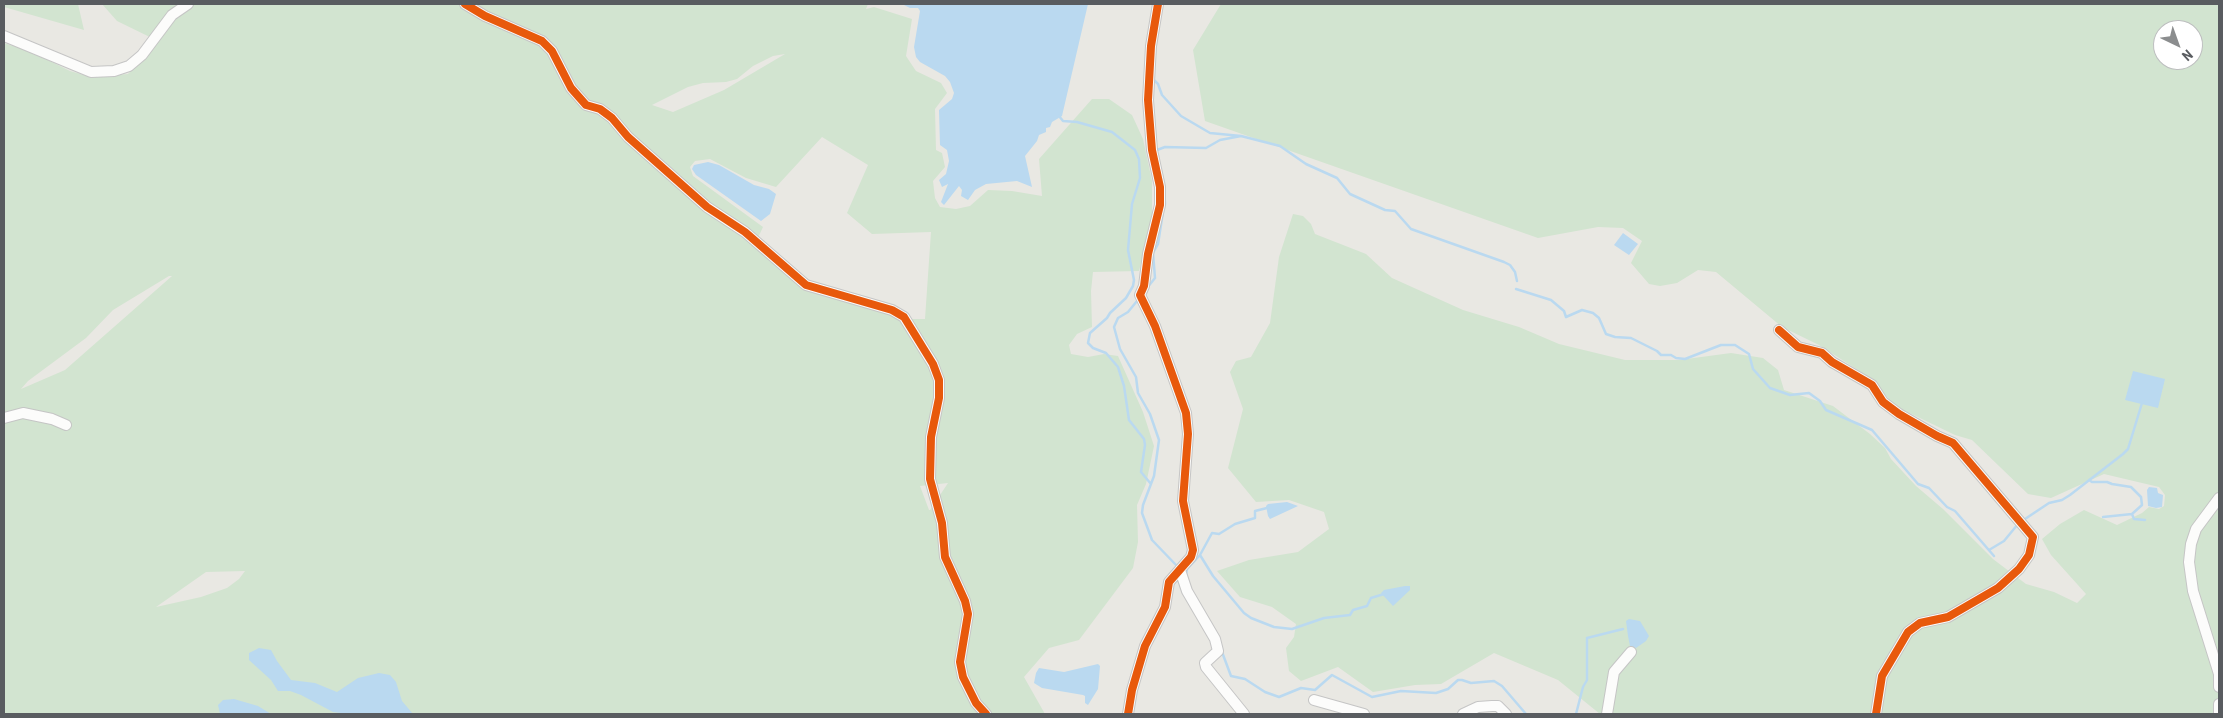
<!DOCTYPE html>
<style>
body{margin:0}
#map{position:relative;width:2223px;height:718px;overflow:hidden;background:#e9e8e3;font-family:"Roboto Condensed",sans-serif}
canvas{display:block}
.frame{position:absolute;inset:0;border:5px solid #595c60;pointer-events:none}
.north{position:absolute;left:2153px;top:20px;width:50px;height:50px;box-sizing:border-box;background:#fff;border:1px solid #bdbebf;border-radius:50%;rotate:138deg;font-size:14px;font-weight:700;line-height:20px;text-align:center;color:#595c60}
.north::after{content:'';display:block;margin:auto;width:18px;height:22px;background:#8b8d8e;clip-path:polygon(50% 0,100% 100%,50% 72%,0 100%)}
</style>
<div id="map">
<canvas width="2223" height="718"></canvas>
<div class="frame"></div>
<div class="north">N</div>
</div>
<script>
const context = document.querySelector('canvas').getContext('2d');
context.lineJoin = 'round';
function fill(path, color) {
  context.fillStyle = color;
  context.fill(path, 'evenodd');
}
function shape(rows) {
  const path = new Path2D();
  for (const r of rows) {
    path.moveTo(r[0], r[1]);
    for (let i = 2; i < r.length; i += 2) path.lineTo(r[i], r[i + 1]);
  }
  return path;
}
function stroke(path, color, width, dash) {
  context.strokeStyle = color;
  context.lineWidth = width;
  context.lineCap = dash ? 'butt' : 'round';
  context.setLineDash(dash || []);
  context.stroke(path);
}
fill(shape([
 [4,4,78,4,84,30,4,7],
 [102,4,868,4,866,9,874,7,912,19,906,56,916,71,941,83,947,93,935,109,936,150,942,153,945,167,933,181,935,198,940,207,956,209,970,206,988,190,1012,191,1042,196,1039,159,1092,99,1109,99,1132,115,1143,139,1152,181,1152,218,1139,271,1093,272,1091,291,1092,327,1077,334,1069,345,1071,354,1088,357,1104,354,1118,356,1143,412,1154,446,1146,484,1137,505,1138,542,1133,568,1079,640,1049,648,1024,677,1045,714,4,714,4,43,32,52,70,71,91,77,128,74,158,41,117,21],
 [785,54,724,90,673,112,652,105,688,87,703,83,726,82,737,79,753,66,773,56],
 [822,137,868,165,847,213,872,234,931,232,925,319,902,319,804,285,755,244,763,227,693,176,690,167,695,161,710,159,746,178,776,187],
 [169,276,172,276,65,370,21,389,28,381,86,338,113,310],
 [948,483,930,510,929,510,920,486],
 [245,571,239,579,227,588,201,597,156,607,206,572],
 [1221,4,2219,4,2219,714,1600,714,1558,680,1494,653,1441,684,1415,685,1373,692,1338,667,1301,681,1289,671,1286,648,1294,637,1296,624,1272,607,1240,597,1217,571,1249,560,1298,552,1329,529,1324,512,1289,500,1256,502,1228,468,1243,409,1230,372,1236,361,1251,357,1270,323,1279,257,1293,214,1303,216,1311,224,1315,234,1366,254,1392,278,1463,310,1519,327,1559,344,1625,360,1679,360,1731,353,1763,358,1778,370,1784,390,1833,406,1870,434,1885,448,1891,459,1916,486,1943,509,1993,559,2026,584,2054,592,2077,603,2086,594,2051,555,2042,539,2060,524,2084,510,2117,525,2142,513,2149,507,2159,509,2164,506,2165,495,2159,487,2104,474,2051,498,2028,494,1972,440,1955,435,1893,405,1875,381,1819,345,1782,327,1716,272,1698,270,1677,283,1660,286,1649,284,1631,263,1642,241,1623,228,1598,227,1538,238,1205,121,1193,50],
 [2163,30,2193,30,2193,60,2163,60]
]), '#d2e4d0');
fill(shape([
 [902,4,1088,4,1062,116,1052,122,1050,127,1046,128,1046,132,1039,135,1037,141,1025,156,1032,187,1017,181,986,184,975,190,968,200,961,196,962,190,959,186,944,205,941,202,948,184,942,187,939,180,946,174,949,161,947,150,940,145,939,110,952,99,954,93,950,82,945,76,920,62,916,57,914,47,920,11,918,8,910,8],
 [708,162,719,165,754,185,769,189,776,194,770,214,761,221,696,175,692,169,694,165],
 [1623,233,1638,244,1629,255,1614,245],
 [2133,371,2165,379,2158,408,2125,400],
 [2149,487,2157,488,2158,493,2163,495,2162,507,2156,508,2148,506,2147,490],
 [1287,502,1298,506,1270,519,1268,516,1266,506,1268,504],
 [1405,586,1410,586,1410,590,1393,606,1381,593,1384,590],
 [1629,619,1640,621,1649,636,1646,641,1636,648,1630,646,1628,636,1626,621],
 [259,648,271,650,277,661,291,680,315,683,337,692,358,678,379,673,390,675,396,682,402,701,413,714,349,714,333,712,301,695,290,691,278,691,271,680,249,660,249,653],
 [1098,664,1100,666,1098,689,1088,705,1085,703,1085,696,1083,695,1042,688,1034,683,1036,673,1039,668,1064,672],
 [234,699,258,706,271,714,220,714,218,705,223,700]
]), '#bad9f0');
stroke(shape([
 [1153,79,1158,84,1162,95,1181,116,1210,133,1241,136],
 [1059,116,1063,121,1077,122,1112,132,1135,150,1139,159,1140,178,1132,204,1128,250,1134,280,1133,286,1126,298,1110,313,1107,318,1090,333,1088,343,1093,348,1106,353,1118,367,1124,386,1129,420,1144,439,1145,445,1141,472,1151,484],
 [1157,150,1165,147,1206,148,1220,140,1241,136,1280,146,1306,164,1337,178,1350,194,1385,210,1395,211,1411,229,1504,262,1510,265,1515,272,1517,281],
 [1164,185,1165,204],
 [1147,288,1155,278,1153,253,1158,244,1163,212],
 [1516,289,1551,300,1564,311,1566,317,1582,310,1593,313,1599,318,1606,334,1615,337,1631,338,1657,351,1661,355,1671,355,1676,358,1685,359,1721,345,1735,345,1749,354,1753,369,1770,388,1790,395,1809,393,1820,401,1826,410,1872,430,1918,484,1929,488,1947,507,1955,511,1994,556],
 [1137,301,1128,312,1118,318,1114,327,1120,349,1136,377,1138,393,1150,414,1159,440,1154,476,1143,505,1142,513,1152,540,1177,566],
 [2089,480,2092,482,2107,482,2112,484,2131,487,2141,497,2142,505,2132,514,2103,517],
 [2132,514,2134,519,2145,520],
 [2022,521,2049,503,2062,500,2070,495,2123,454,2128,449,2142,403],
 [1989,550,2004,541,2018,524],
 [1200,555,1213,576,1244,613,1251,618,1274,627,1292,629,1324,618,1350,615,1353,610,1367,606,1371,598,1384,594],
 [1186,574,1187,569,1200,555,1212,533,1219,534,1235,524,1255,518,1255,511,1267,508],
 [1222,652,1231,676,1245,679,1265,692,1279,697,1301,688,1315,690,1332,675,1372,697,1401,691,1436,693,1448,689,1458,680,1462,680,1471,683,1494,681,1502,686,1526,714],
 [1576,714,1583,687,1587,680,1587,638,1623,629]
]), '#bad9f0', 2.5);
const minor = shape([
 [465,4,485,16,542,41,552,51,571,88,586,105,600,109,612,118,628,137,707,207,745,232,806,285,892,310,904,317,933,364,939,380,939,398,931,437,930,479,942,523,945,557,965,601,968,614,960,662,963,677,976,703,986,714],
 [4,36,91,72,114,71,129,66,142,55,172,15,188,4],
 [1779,330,1798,347,1822,353,1832,362,1872,385,1883,402,1899,414,1937,436,1953,443,2033,537,2029,555,2019,569,1998,588,1948,617,1920,623,1908,632,1882,676,1876,714],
 [4,418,23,413,52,419,66,425],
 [2219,498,2196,529,2191,544,2189,562,2193,591,2219,674,2219,687],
 [1180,570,1187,591,1215,639,1218,651,1205,663,1206,667,1244,714],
 [1314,700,1364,714],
 [1128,714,1132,690,1145,646,1165,607,1169,582,1191,557,1193,550,1183,501,1188,434,1186,413,1155,326,1140,295,1144,286,1148,254,1160,205,1160,187,1152,150,1148,100,1151,46,1158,4],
 [1463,714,1478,707,1492,706,1498,706,1506,714],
 [1607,714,1614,672,1631,652],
 [2219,714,2219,704]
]);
stroke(minor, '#c5c5c5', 12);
stroke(minor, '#fcfcfb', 10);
stroke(shape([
 [465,4,485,16,542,41,552,51,571,88,586,105,600,109,612,118,628,137,707,207,745,232,806,285,892,310,904,317,933,364,939,380,939,398,931,437,930,479,942,523,945,557,965,601,968,614,960,662,963,677,976,703,986,714],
 [1779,330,1798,347,1822,353,1832,362,1872,385,1883,402,1899,414,1937,436,1953,443,2033,537,2029,555,2019,569,1998,588,1948,617,1920,623,1908,632,1882,676,1876,714],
 [1128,714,1132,690,1145,646,1165,607,1169,582,1191,557,1193,550,1183,501,1188,434,1186,413,1155,326,1140,295,1144,286,1148,254,1160,205,1160,187,1152,150,1148,100,1151,46,1158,4]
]), '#e8590c', 8);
</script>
